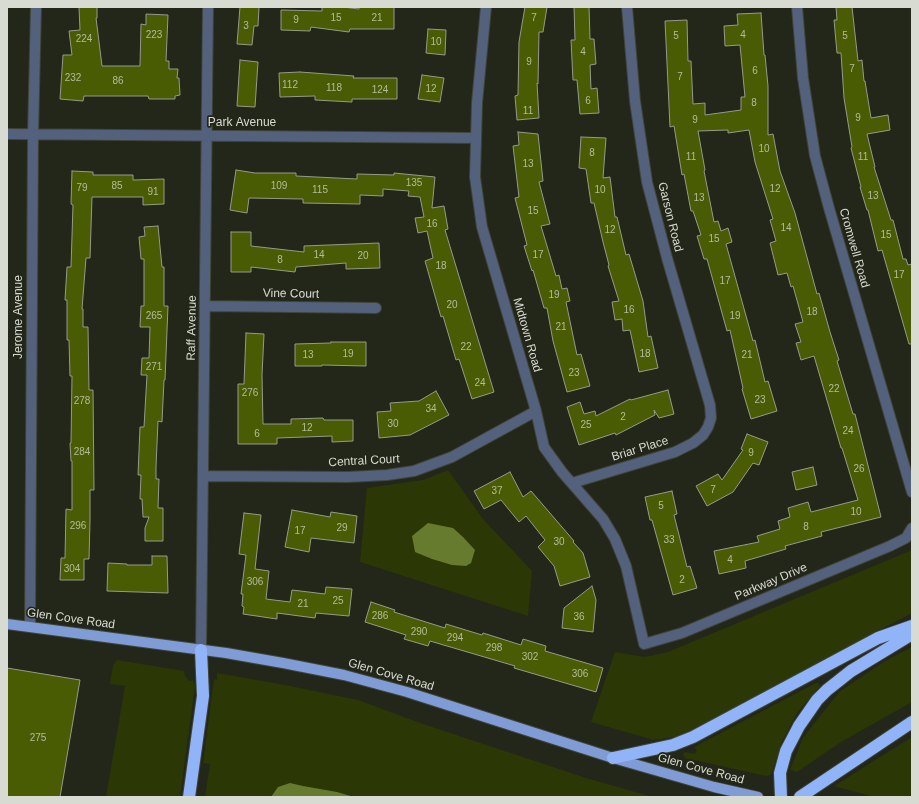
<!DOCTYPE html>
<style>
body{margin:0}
#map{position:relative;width:919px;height:804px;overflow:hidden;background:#232719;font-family:Helvetica,sans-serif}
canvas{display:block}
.frame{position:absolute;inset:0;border:8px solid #d8dbd2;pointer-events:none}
</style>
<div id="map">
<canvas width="919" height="804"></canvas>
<div class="frame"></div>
</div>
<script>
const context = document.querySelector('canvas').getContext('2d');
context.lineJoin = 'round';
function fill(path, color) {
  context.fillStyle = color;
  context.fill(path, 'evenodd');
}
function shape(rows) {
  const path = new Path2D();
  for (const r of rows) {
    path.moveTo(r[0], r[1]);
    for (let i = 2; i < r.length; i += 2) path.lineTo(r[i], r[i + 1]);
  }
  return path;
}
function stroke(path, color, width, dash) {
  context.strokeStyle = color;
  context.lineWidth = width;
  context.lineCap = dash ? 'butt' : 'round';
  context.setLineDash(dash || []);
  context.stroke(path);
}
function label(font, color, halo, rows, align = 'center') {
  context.font = font + ' Helvetica,sans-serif';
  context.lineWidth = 3.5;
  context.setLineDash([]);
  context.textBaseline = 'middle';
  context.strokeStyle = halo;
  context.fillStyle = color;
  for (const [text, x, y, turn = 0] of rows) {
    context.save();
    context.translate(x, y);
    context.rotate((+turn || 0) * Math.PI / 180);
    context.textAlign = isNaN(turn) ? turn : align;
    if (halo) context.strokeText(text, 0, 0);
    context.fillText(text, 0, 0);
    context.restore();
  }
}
fill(shape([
 [448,470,483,519,532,571,528,616,360,562,367,488,423,480],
 [912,550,912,613,681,736,654,740,591,722,615,652,645,657,668,652],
 [912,647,912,702,841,742,797,772,790,770,803,738,839,692,885,661],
 [117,660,184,671,185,676,189,681,193,680,195,686,180,797,106,797,125,686,110,684,113,665],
 [217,673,285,685,358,700,423,724,586,778,653,797,205,797,210,764,203,763,214,679,217,680],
 [816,683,819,683,820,686,797,713,782,741,771,775,766,776,685,758,683,754,685,752,695,754,697,750,694,747],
 [912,737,912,797,874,797,834,786]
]), '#2b3705');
fill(shape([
 [428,523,453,528,463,537,475,550,471,563,466,566,452,565,432,559,415,552,412,536],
 [290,783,303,786,337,792,354,797,271,797,278,787]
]), '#667b2d');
const building = shape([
 [79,7,97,7,97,18,96,18,102,66,140,66,141,24,146,25,146,14,168,15,166,61,169,61,169,69,178,69,177,78,179,78,180,95,175,96,175,99,149,99,148,96,84,96,83,101,60,99,63,55,72,55,69,31,80,30,79,7],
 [240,7,259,7,258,26,254,26,252,45,237,44,240,7],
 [322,7,343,7,359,9,359,7,394,7,394,29,350,29,349,32,311,27,310,31,281,30,281,10,322,11,322,7],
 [525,7,547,7,543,32,539,32,538,84,537,83,539,118,517,120,515,96,518,95,519,42,525,7],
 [574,7,589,7,590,39,594,39,596,64,590,65,591,89,597,88,599,113,580,114,577,80,573,80,571,40,575,40,574,7],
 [836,7,852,7,858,61,862,60,864,81,865,81,871,118,888,115,890,130,867,134,875,167,874,167,891,220,893,220,903,259,906,259,908,265,912,264,912,344,909,344,882,250,878,251,868,210,867,210,860,187,861,187,851,148,852,147,844,98,841,53,837,53,834,20,837,20,836,7],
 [761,13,764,55,765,55,768,86,768,135,773,134,780,171,795,213,817,294,819,293,830,332,839,360,837,361,853,414,855,414,881,517,821,532,822,536,785,546,786,549,745,561,746,568,719,574,714,551,759,542,757,536,780,529,778,521,790,517,788,508,808,502,811,512,858,500,842,448,841,448,814,356,801,360,796,343,801,342,795,324,803,322,793,286,791,287,787,273,778,275,770,243,776,241,770,220,773,219,755,162,749,130,728,133,728,130,698,131,705,170,704,171,714,222,718,221,721,231,728,228,732,242,726,244,753,341,755,340,765,382,768,381,777,411,751,419,742,389,743,388,730,330,727,331,707,259,704,259,697,236,701,235,693,211,691,211,684,174,682,175,674,126,670,127,665,21,687,20,688,61,691,61,693,104,705,103,705,115,741,110,741,97,745,97,740,45,725,46,724,26,738,25,737,14,761,13],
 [428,29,446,30,445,55,426,53,428,29],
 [240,60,258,62,255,107,237,106,240,60],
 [300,72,354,76,353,78,397,78,397,99,352,99,352,102,315,100,315,96,280,97,279,73,300,72],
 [422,75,444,78,440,102,418,99,422,75],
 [518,132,538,134,543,181,539,182,550,224,541,226,556,276,559,275,562,289,567,288,570,301,566,302,577,355,581,354,590,386,567,392,553,341,547,308,544,308,533,270,532,271,524,246,527,245,515,198,519,197,513,146,519,145,518,132],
 [581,137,606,138,603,178,610,177,615,217,617,217,626,255,629,254,643,301,648,337,651,336,658,368,639,372,630,330,623,331,622,319,615,320,612,302,619,301,608,266,609,265,603,242,594,203,591,203,586,169,579,168,581,137],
 [236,170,255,173,296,173,296,176,357,179,357,174,394,175,394,173,435,177,432,208,444,206,448,229,445,230,494,392,472,399,459,359,456,360,443,316,441,317,425,261,433,258,427,231,418,233,415,218,424,217,420,197,408,196,409,191,383,189,383,196,360,195,360,204,303,203,303,199,249,198,247,213,230,210,236,170],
 [72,171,93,172,93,175,133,175,133,180,164,179,164,204,143,205,143,197,92,197,90,258,86,258,82,309,83,309,83,327,88,327,89,390,93,390,94,490,90,490,90,521,89,559,84,559,84,580,60,580,61,558,65,558,66,509,72,510,72,461,71,461,70,443,71,443,72,376,70,376,69,340,67,340,67,300,65,300,67,267,71,267,73,205,71,204,72,171],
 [158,226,162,267,164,267,164,306,168,306,165,380,164,380,162,422,158,421,156,467,156,479,159,479,158,508,163,508,163,541,145,541,145,528,149,517,143,517,142,499,140,499,141,475,138,475,140,427,144,427,147,375,141,375,142,358,149,358,150,327,140,327,141,306,144,306,144,259,141,259,139,237,145,236,144,227,158,226],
 [231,232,251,232,251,246,304,252,304,246,379,243,380,268,346,269,346,263,296,267,295,272,251,267,251,272,231,272,231,232],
 [246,333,264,334,262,375,263,424,291,424,291,419,323,418,324,420,353,420,353,441,332,442,332,436,277,438,277,444,238,444,238,384,244,384,246,333],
 [331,342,366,342,366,366,322,365,322,366,295,366,295,344,331,343,331,342],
 [668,390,674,414,659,418,654,410,655,415,616,435,615,433,579,445,567,407,580,402,584,414,595,411,596,416,630,399,631,400,668,390],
 [436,391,449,415,410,435,379,438,377,412,391,411,390,403,419,401,436,391],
 [747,434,768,442,759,465,753,463,733,492,707,506,696,486,718,474,722,480,743,450,741,449,747,434],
 [813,467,817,485,796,490,792,472,813,467],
 [510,472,523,497,531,491,574,541,573,542,583,553,590,577,560,586,554,566,538,547,545,540,526,516,519,522,501,500,484,509,474,491,510,472],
 [672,491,677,514,674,515,687,567,690,566,697,588,673,595,652,520,650,520,645,497,672,491],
 [292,510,330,517,331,512,357,516,354,543,311,538,309,552,285,547,292,510],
 [244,513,261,515,255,569,269,571,266,599,290,602,292,590,325,594,326,587,352,589,349,616,316,613,315,618,277,613,277,619,243,614,244,607,242,606,243,594,241,594,246,555,239,554,244,513],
 [152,556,167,556,168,593,107,591,108,563,127,564,127,565,152,565,152,556],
 [592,586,596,600,593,632,562,628,564,608,592,586],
 [371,602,395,610,394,612,445,628,446,624,482,635,483,633,521,645,523,639,546,646,545,651,603,668,596,692,514,668,515,666,430,641,428,646,404,639,406,635,365,622,371,602],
 [7,668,80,680,60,797,7,797,7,668]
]);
fill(building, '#495c04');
stroke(building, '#959b8a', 1);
const minor = shape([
 [486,7,477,103,475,177,482,227,536,411,544,447,562,472,603,519,615,539,626,566,644,644,682,633,890,546,906,538,912,528],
 [797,7,803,78,815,156,829,208,912,492],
 [7,134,476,138],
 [205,306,376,308],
 [203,476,348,477,387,475,414,471,452,457,536,411],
 [572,483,675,452,693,443,703,435,708,427,711,418,710,405,667,258,647,182,635,101,627,7],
 [30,627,33,135,36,7],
 [201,650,208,7]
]);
const primary = shape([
 [7,624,226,653,283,663,344,675,407,692,613,758,714,787,758,797]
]);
const motorway = shape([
 [613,758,673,745,693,737,878,638,912,626],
 [189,797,203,696,201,650],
 [781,797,780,773,786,751,799,726,817,700,827,690,851,671,912,634],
 [800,797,912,722]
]);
stroke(minor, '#404437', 12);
stroke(primary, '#404437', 12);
stroke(motorway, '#404437', 14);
stroke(minor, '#53617d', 10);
stroke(primary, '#809cd6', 10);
stroke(motorway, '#91b4f9', 12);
label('10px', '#b4bb9e', null, [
 ["15",336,18],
 ["21",377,18],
 ["7",534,18],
 ["9",296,20],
 ["3",246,26],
 ["223",154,35],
 ["4",743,35],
 ["5",676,36],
 ["5",845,36],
 ["224",84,39],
 ["10",436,42],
 ["4",583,52],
 ["9",529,62],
 ["7",852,69],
 ["6",755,71],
 ["7",680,77],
 ["232",73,78],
 ["86",118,81],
 ["112",290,85],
 ["118",334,88],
 ["12",431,89],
 ["124",380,90],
 ["6",588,101],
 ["8",754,103],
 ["11",528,111],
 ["9",858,118],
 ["9",695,120],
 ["10",764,149],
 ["8",592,153],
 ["11",691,157],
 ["11",863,157],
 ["13",528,164],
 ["135",414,183],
 ["85",117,186],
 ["109",279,186],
 ["79",82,188],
 ["12",775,189],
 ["115",320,190],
 ["10",600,190],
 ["91",153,192],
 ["13",873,196],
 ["13",699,198],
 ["15",533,211],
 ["16",432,224],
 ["14",786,228],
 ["12",610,230],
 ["15",886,235],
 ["15",714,239],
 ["14",319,255],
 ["17",538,255],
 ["20",363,256],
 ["8",280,260],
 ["18",441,266],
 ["17",899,275],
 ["17",725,281],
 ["19",554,295],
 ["20",452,305],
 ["16",629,310],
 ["18",812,312],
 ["265",154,316],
 ["19",735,316],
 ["21",561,327],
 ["22",466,347],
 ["19",348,354],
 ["18",645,354],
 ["13",308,355],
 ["21",747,355],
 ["271",154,367],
 ["23",574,373],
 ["24",480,383],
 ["22",834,389],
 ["276",250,393],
 ["23",760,400],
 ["278",82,401],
 ["34",431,409],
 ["2",623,417],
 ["30",393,424],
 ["25",586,425],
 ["12",307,428],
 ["24",848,431],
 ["6",257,434],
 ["284",82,452],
 ["9",751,453],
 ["26",859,469],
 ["7",713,490],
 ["37",497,491],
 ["5",661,506],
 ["10",856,512],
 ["296",78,526],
 ["8",806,527],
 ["29",342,528],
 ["17",300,531],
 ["33",669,540],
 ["30",559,542],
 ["4",730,560],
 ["304",72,569],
 ["2",682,580],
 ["306",255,582],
 ["25",338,601],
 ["21",303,604],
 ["286",380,616],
 ["36",579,617],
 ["290",419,632],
 ["294",455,638],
 ["298",494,648],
 ["302",530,657],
 ["306",580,674],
 ["275",38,738]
]);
label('12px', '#d8dbd2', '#232719', [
 ["Park Avenue",242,123],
 ["Garson Road",670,217,76],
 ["Cromwell Road",854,248,74],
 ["Vine Court",291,294,1],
 ["Jerome Avenue",19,317,-90],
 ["Raff Avenue",192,328,-89],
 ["Midtown Road",527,335,74],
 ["Briar Place",640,449,-17],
 ["Central Court",364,461,-3],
 ["Parkway Drive",771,582,-23],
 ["Glen Cove Road",71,619,8],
 ["Glen Cove Road",391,675,16],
 ["Glen Cove Road",701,769,15]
]);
</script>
